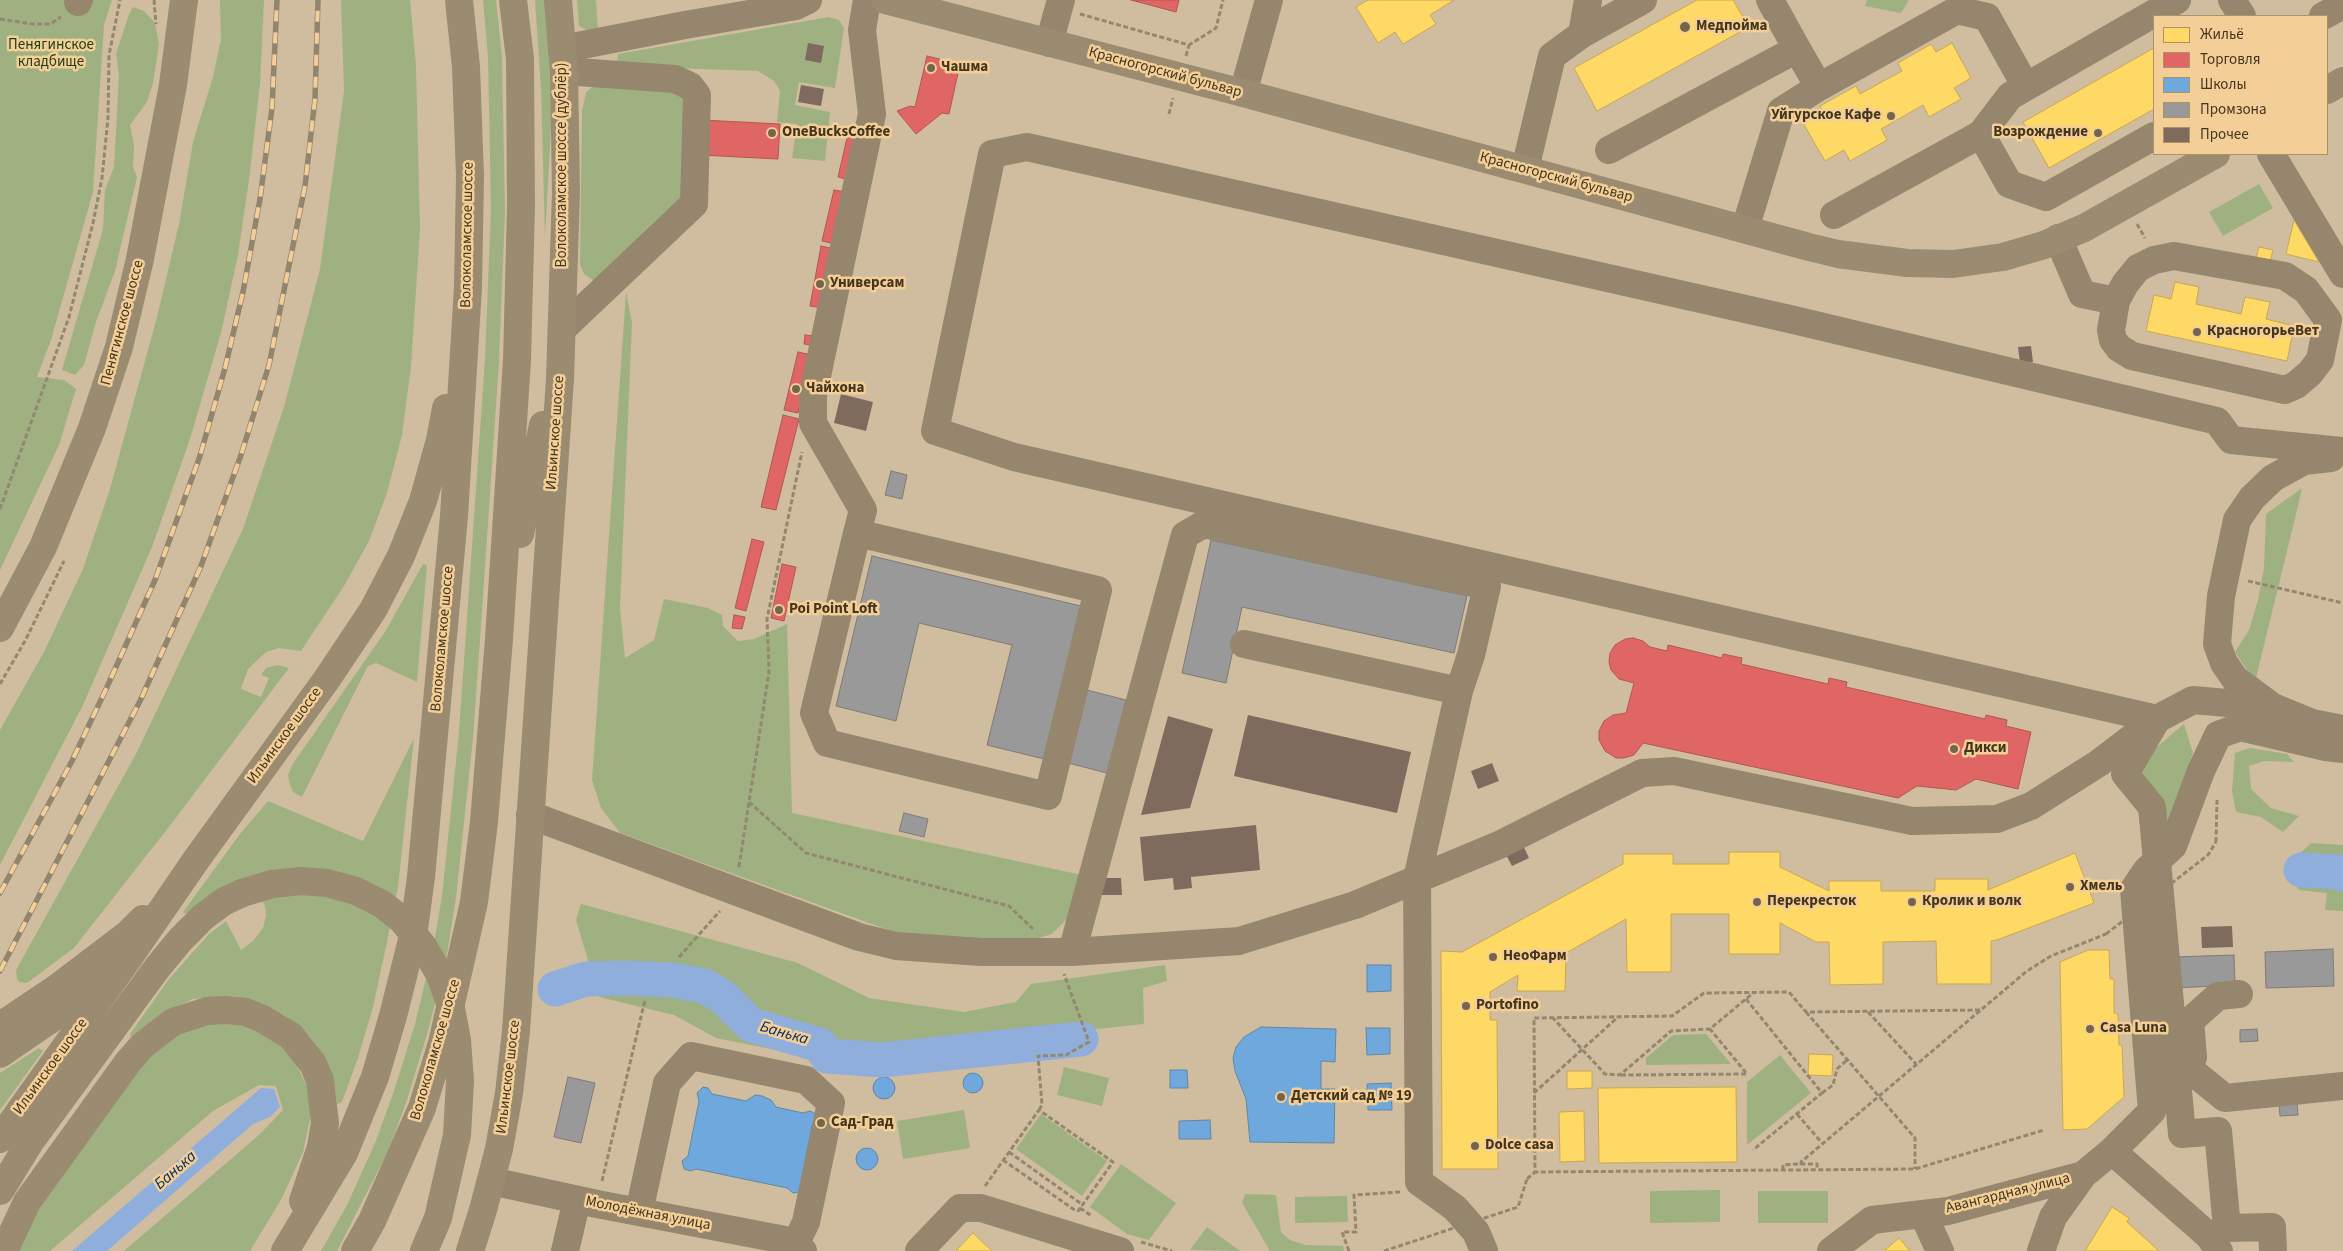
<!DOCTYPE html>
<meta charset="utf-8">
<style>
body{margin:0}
#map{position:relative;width:2343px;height:1251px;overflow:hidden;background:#d0bd9f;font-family:"Source Sans 3",sans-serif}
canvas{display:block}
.legend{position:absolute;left:2153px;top:15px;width:175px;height:140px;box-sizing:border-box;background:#f3cf97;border:1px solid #ad9167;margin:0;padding:6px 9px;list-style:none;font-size:15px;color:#43351e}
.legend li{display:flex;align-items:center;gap:10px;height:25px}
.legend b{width:25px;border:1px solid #ad9167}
</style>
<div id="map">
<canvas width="2343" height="1251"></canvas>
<ul class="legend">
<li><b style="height:14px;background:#ffd966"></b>Жильё</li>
<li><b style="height:14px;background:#e06666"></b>Торговля</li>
<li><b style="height:14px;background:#6fa8dc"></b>Школы</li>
<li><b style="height:14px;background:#999"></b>Промзона</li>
<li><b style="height:14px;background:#7f6a5e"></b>Прочее</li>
</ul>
</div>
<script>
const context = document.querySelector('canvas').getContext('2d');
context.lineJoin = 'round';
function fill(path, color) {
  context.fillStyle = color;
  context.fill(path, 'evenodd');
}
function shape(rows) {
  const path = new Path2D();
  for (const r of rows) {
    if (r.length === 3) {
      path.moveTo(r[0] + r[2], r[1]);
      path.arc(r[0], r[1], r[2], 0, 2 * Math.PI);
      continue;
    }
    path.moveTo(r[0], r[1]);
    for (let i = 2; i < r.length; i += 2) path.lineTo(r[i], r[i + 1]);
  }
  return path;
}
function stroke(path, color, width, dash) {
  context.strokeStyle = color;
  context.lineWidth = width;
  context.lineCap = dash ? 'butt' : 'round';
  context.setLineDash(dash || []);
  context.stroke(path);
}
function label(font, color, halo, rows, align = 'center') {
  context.font = font + ' "Source Sans 3",sans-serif';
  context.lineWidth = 5;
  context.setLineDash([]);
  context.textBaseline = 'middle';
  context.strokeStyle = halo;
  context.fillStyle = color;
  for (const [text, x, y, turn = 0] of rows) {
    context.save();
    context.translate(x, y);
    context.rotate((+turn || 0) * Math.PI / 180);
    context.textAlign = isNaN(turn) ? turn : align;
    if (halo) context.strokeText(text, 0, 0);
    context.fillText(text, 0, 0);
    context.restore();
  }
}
fill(shape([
 [0,0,112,0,104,25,93,192,51,340,37,377,64,380,76,389,59,445,0,570],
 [220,0,264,0,260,84,249,180,238,255,222,329,190,439,152,547,83,705,0,865,0,730,44,652,83,569,110,489,157,317,179,224,193,142,213,77,221,39],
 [341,0,410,0,416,65,420,229,411,367,402,435,387,493,369,541,344,586,301,651,279,648,266,652,248,669,241,689,261,697,269,678,261,675,266,668,278,665,289,668,172,823,74,948,27,983,19,982,17,979,16,970,137,752,243,529,284,407,320,269,344,91],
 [483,0,496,0,502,57,505,212,499,362,481,626,473,738,456,898,446,960,428,1031,407,1100,389,1149,337,1251,321,1251,347,1205,375,1143,393,1094,415,1024,433,949,442,896,459,732,485,360,491,209,488,56],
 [535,0,546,0,553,92,545,238,541,89],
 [577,0,596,0,598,29,587,30,579,26],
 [1867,0,1909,0,1901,13,1865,6],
 [133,7,144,11,155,23,159,44,153,83,147,102,130,125,134,145,133,167,137,177,115,271,96,322,84,365,75,375,62,370,103,229,105,190,114,167,119,75,116,54,129,14],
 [829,17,839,20,844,28,835,88,799,82,795,105,830,112,825,161,792,158,797,124,777,122,780,92,778,87,774,81,758,71,617,66,618,54],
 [596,84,676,92,685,100,684,195,596,282,584,274,580,264,582,111,586,92],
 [2259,184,2273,208,2223,236,2209,212],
 [626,292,632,323,620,609,625,658,654,640,664,599,708,608,722,615,723,626,738,641,754,639,787,624,792,813,1082,875,1070,916,1052,934,1018,944,902,935,620,833,601,808,592,780],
 [2302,488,2297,510,2255,682,2235,652,2249,630,2258,600,2264,568,2266,514],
 [423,564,427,565,417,682,376,663,368,666,302,797,293,792,290,785,288,775,292,765,385,632],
 [2184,724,2193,753,2168,826,2125,774],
 [414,738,398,887,387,942,373,1007,358,1058,342,1102,337,1104,335,1086,329,1067,311,1038,284,1015,250,1000,230,996,193,999,162,1014,130,1037,130,1034,169,979,209,934,226,921,241,950,253,941,263,928,266,916,265,906,250,879,200,902,186,914,183,912,240,834,268,801,363,841],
 [2250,748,2287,754,2294,762,2264,761,2249,766,2251,789,2271,808,2299,816,2283,832,2261,817,2236,812,2232,791,2235,753],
 [2311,843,2343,845,2343,911,2325,910,2327,893,2299,890,2285,871,2287,866],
 [581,904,798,963,869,998,964,1012,1016,1002,1031,984,1165,965,1167,981,1143,988,1144,1024,947,1045,906,1070,826,1060,716,1038,674,1015,599,997,576,920],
 [214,1023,247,1026,277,1041,291,1054,307,1086,310,1101,310,1119,303,1152,282,1198,250,1251,124,1251,260,1134,283,1110,276,1086,259,1085,213,1111,50,1251,17,1251,26,1231,41,1206,137,1072,155,1052,182,1032],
 [1706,1034,1731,1064,1646,1065,1646,1058,1673,1035],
 [39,1048,43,1051,0,1110,0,1073],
 [1780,1055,1811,1093,1747,1145,1747,1082],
 [1064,1067,1109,1078,1102,1106,1057,1095],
 [964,1110,970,1148,903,1159,897,1121],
 [1041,1114,1107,1161,1082,1196,1016,1149],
 [1121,1164,1176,1203,1149,1240,1127,1234,1090,1207],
 [1720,1190,1720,1222,1650,1223,1650,1191],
 [1758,1191,1828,1191,1828,1223,1758,1223],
 [1245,1194,1276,1195,1281,1232,1290,1240,1306,1245,1343,1246,1344,1251,1270,1251,1242,1203],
 [1347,1196,1348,1222,1295,1223,1295,1197],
 [1207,1227,1240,1251,1190,1250]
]), '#9fb181');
fill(shape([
 [261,1088,274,1089,280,1107,270,1117,253,1124,107,1251,72,1251]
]), '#90aedc');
const homes = shape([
 [1368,0,1454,0,1430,15,1436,24,1403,44,1395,32,1378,43,1356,7,1368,0],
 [1697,0,1733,0,1749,27,1597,111,1574,68,1697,0],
 [1952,43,1971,78,1954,88,1961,99,1929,117,1923,105,1881,129,1887,140,1850,161,1844,150,1825,161,1803,123,1823,112,1820,106,1856,86,1860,94,1902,71,1898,63,1931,44,1936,52,1952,43],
 [2154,48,2154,109,2049,168,2023,122,2154,48],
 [2294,220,2319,262,2286,254,2294,220],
 [2259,247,2273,250,2270,262,2256,259,2259,247],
 [2175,282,2199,287,2196,304,2241,314,2245,297,2270,302,2266,319,2294,326,2287,361,2146,331,2154,295,2171,299,2175,282],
 [1729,852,1780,852,1780,867,1829,891,1829,881,1881,881,1881,891,1935,891,1935,879,1988,879,1988,890,2075,853,2094,903,1997,940,1991,941,1991,984,1937,984,1936,941,1883,942,1883,984,1830,985,1829,942,1816,942,1780,923,1780,954,1729,954,1729,914,1671,914,1671,972,1627,972,1626,919,1566,953,1565,991,1517,991,1518,975,1490,992,1490,1020,1497,1020,1498,1169,1442,1169,1441,951,1462,952,1623,864,1623,854,1673,854,1673,864,1729,864,1729,852],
 [2088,950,2109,950,2110,979,2114,979,2114,1013,2118,1014,2119,1045,2122,1045,2124,1097,2087,1129,2063,1130,2060,962,2088,950],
 [1809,1054,1833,1055,1832,1076,1808,1075,1809,1054],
 [1567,1071,1592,1071,1592,1088,1567,1089,1567,1071],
 [1736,1087,1737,1162,1599,1163,1598,1088,1736,1087],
 [1584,1111,1585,1161,1560,1162,1559,1112,1584,1111],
 [2112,1207,2129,1218,2127,1222,2159,1251,2085,1251,2112,1207],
 [973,1233,992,1251,956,1251,973,1233],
 [1899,1238,1910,1251,1884,1251,1899,1238]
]);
fill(homes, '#ffd966');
stroke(homes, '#c7a850', 1);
const shops = shape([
 [1131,0,1179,0,1176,12,1131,0],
 [927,56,960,64,949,114,942,113,916,134,897,111,910,106,915,107,927,56],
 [702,120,780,124,778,159,700,155,702,120],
 [850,125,861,127,849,180,838,177,850,125],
 [834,190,847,192,835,244,822,241,834,190],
 [821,246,835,249,823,308,810,306,821,246],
 [805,335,814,336,812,345,804,344,805,335],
 [798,352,812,355,798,413,784,410,798,352],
 [783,415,799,419,776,510,761,507,783,415],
 [752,539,764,542,746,611,735,608,752,539],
 [782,564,796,567,784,621,771,618,782,564],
 [734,615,745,617,742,629,732,628,734,615],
 [1633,638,1643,641,1650,647,1667,651,1668,645,1722,658,1723,654,1742,658,1741,664,1828,684,1829,678,1847,682,1846,687,1985,719,1986,715,2007,720,2006,726,2031,732,2018,789,1976,779,1956,790,1917,786,1898,798,1643,743,1634,755,1624,758,1616,758,1605,751,1599,740,1599,731,1604,721,1613,715,1626,713,1634,683,1619,679,1611,670,1609,662,1610,653,1615,645,1625,639,1633,638]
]);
fill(shops, '#e06666');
stroke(shops, '#b15750', 1);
const schools = shape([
 [1367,965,1391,965,1391,991,1367,992,1367,965],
 [1261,1027,1336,1029,1335,1062,1321,1061,1321,1089,1335,1089,1334,1143,1250,1142,1246,1099,1235,1071,1233,1058,1236,1047,1244,1037,1261,1027],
 [1366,1028,1390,1028,1390,1054,1367,1055,1366,1028],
 [1170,1070,1187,1070,1188,1088,1170,1088,1170,1070],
 [973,1083,10],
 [884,1088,11],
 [1391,1083,1392,1110,1368,1110,1367,1084,1391,1083],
 [703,1087,708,1088,712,1094,746,1101,755,1095,762,1096,771,1100,776,1107,803,1113,810,1111,814,1113,816,1116,812,1126,799,1192,793,1193,787,1188,696,1169,691,1171,684,1169,682,1161,688,1156,699,1101,697,1093,703,1087],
 [1210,1120,1211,1139,1179,1139,1179,1121,1210,1120],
 [867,1159,11]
]);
fill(schools, '#6fa8dc');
stroke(schools, '#6286a3', 1);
const industry = shape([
 [891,471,907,475,902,499,885,495,891,471],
 [1211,540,1467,596,1454,653,1242,607,1226,683,1182,673,1211,540],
 [872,556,1085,607,1048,760,987,745,1012,645,919,623,896,721,836,706,872,556],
 [1087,690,1126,700,1107,773,1068,763,1087,690],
 [904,813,928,819,924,837,899,831,904,813],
 [2333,949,2334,986,2266,988,2265,952,2333,949],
 [2234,955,2235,985,2175,988,2173,957,2234,955],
 [2257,1029,2258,1041,2240,1042,2240,1030,2257,1029],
 [568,1077,595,1083,581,1143,554,1137,568,1077],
 [2297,1103,2298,1115,2280,1116,2279,1104,2297,1103]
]);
fill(industry, '#999');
stroke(industry, '#7f7b74', 1);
stroke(shape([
 [2301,870,2337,872,2343,874],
 [555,989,586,979,625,978,672,980,705,986,724,998,751,1025,820,1045,827,1056,882,1060,1081,1039]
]), '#90aedc', 35);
fill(shape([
 [808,43,824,46,821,63,805,60],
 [801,85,824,89,821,106,798,102],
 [2031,346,2033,362,2020,363,2018,347],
 [841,394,873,402,866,431,834,423],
 [1248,715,1411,752,1397,813,1234,776],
 [1168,716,1213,729,1190,808,1141,815],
 [1492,763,1499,781,1478,789,1471,771],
 [1256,825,1260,870,1191,877,1192,888,1174,890,1173,878,1144,881,1140,837],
 [1521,841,1529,858,1512,866,1503,849],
 [1102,878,1121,878,1122,895,1102,895],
 [2232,926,2233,947,2202,948,2201,927]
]), '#7f6a5e');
stroke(shape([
 [154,0,156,24],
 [1080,14,1189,45,1216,28,1223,0],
 [0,19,32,24,50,24,61,17],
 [1186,56,1189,45],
 [1169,114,1173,98],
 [2137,224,2145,238],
 [0,509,69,317,93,223,102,178,108,118,109,55,120,0],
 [2248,581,2343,603],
 [0,684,25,641,64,561],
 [749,802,806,853,1009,906,1033,929],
 [2216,842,2217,800],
 [739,867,769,672,767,619,802,452],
 [679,957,720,911],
 [1746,999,1822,1093,1753,1150],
 [1980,1010,1806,1012,1789,992,1704,993,1672,1016,1534,1018,1535,1172,1915,1169,2044,1130],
 [1806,1012,1915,1138,1915,1169],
 [1868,1012,1916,1064],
 [1552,1017,1605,1074,1620,1075,1671,1031,1710,1029,1753,993],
 [1621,1075,1747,1074,1710,1029],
 [1534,1093,1618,1017],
 [1822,1093,1833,1085,1837,1069,1847,1060],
 [1039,1110,1042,1105,1038,1056,1066,1055,1089,1042,1064,974],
 [1797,1114,1822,1143],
 [1009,1152,1083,1205],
 [1003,1160,1076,1211],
 [1801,1165,1801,1162,2027,971,2051,956,2106,934],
 [1783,1170,1783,1165,1798,1164,1817,1164,1817,1169],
 [1527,1179,1535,1172],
 [602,1181,645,1000],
 [985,1186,1039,1110,1113,1162,1076,1214],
 [1080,1208,1092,1216],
 [1141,1242,1172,1251],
 [1349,1251,1342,1232,1356,1232,1354,1195,1400,1192]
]), '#948770', 3, [5, 2.5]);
stroke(shape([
 [1770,0,1797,49],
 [2232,0,2242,16],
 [78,2,79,0],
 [2323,16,2343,5],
 [1582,34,1643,0],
 [1049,43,1061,0],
 [562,49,685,25,796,6,808,0],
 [1243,93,1269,0],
 [1981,134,2009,184,2046,197,2154,136],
 [1609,150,1797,49,1819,87,1957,10,1987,17,2026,87],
 [2271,154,2343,274],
 [1525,169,1552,56,1582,34,1588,0],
 [1834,215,1981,134,2010,96,2177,0],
 [1745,229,1781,111,1819,87],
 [2058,238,2082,294,2116,301,2111,330,2113,340,2119,348,2132,356,2285,390,2296,385,2310,373,2320,360,2328,320,2306,290,2285,276,2174,256,2154,260,2138,268,2125,284,2116,301],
 [562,329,694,204,697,95,690,86,675,79,564,71],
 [2331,458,2304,461,2273,478,2252,498,2237,520,2221,596,2217,644,2224,663,2235,679,2273,707,2312,723,2343,729],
 [857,533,1098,590,1048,796,827,743,814,713,857,533,863,510,813,423,813,395,872,114,862,30,867,0],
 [1244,644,1459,691,1417,879,1419,1182,1455,1208,1476,1232,1484,1251],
 [2273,707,2193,700,2157,719,1014,457,935,431,992,154,1027,147,1794,320,2217,421,2231,440,2343,451],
 [530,815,859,937,896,946,981,952,1072,952,1239,941,1355,905,1499,845,1642,773,1674,771,1912,821,1997,819,2031,806,2099,763,2157,719,2125,774,2152,807,2182,1134,2218,1131,2227,1228,2272,1227,2273,1251],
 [1072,952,1185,535,1204,524,1487,586,1471,655,1459,691],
 [2193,1057,2190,1021,2218,996,2239,994],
 [2194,1073,2225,1098,2343,1086],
 [2112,1151,2209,1236,2219,1251],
 [491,1181,597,1204,785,1240,803,1251],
 [639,1212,667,1083,691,1056,806,1080,831,1103,806,1222,795,1245],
 [1923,1214,1940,1251],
 [565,1251,577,1200],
 [919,1251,960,1208,981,1208,1120,1251],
 [1831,1251,1872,1220,1948,1211,2083,1175,2112,1151,2152,1111,2134,889,2147,870,2173,846,2201,771,2218,735,2240,727,2326,747,2343,749],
 [2041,1251,2053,1217,2083,1175]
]), '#95866d', 28);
stroke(shape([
 [885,0,1243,93,1809,247,1838,254,1907,263,1953,264,2003,257,2044,245,2084,228,2216,154],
 [2327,90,2343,81],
 [520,534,543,425],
 [0,628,43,547,92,428,119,347,140,259,173,85,184,0],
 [0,1026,57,988,128,934,143,919],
 [0,1054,54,1017,93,978],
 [0,1139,128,959,196,860,327,679,373,610,401,556,423,501,440,440,446,408],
 [0,1191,30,1142,157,968,181,939,203,917,223,902,242,893],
 [4,1251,27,1202,128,1062,143,1045,173,1022,207,1011,226,1010,245,1012,261,1018,291,1036,313,1064,320,1080,325,1123,321,1147,303,1201],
 [285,1251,344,1153,375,1077,393,1016,413,936,421,877,454,516,468,287,470,176,466,67,459,0],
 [355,1251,372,1221,422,1108,442,1043,474,902,484,822,499,639,517,360,521,206,520,59,513,0],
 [470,1251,483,1210,499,1149,509,1093,516,1031,560,379,566,192,564,71,558,0]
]), '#9a8b71', 28);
const rail = shape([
 [0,893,72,761,107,687,155,580,200,456,225,368,243,292,260,199,272,108,277,0],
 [0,971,140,701,201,566,241,455,269,365,305,186,315,99,318,0]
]);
stroke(rail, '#92856e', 5.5);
stroke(rail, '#f3cf97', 4, [11]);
stroke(shape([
 [2106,934,2208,855,2216,842],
 [1384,1251,1518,1207,1527,1179]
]), '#948770', 3, [5, 2.5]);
stroke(shape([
 [242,893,272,884,301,881,327,883,356,891,382,904,402,920,423,946,440,975,450,1003,457,1040,460,1081,457,1135,438,1218,424,1251]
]), '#9a8b71', 28);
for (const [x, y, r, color] of [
 [1685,27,6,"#74654b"],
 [931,68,5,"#74654b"],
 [1891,116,5,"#74654b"],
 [772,133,5,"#74654b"],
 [2098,133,5,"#74654b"],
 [820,284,5,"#74654b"],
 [2197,332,5,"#74654b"],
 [796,389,5,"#74654b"],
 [779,610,5,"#74654b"],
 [1954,749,5,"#74654b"],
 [2070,887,5,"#74654b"],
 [1757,902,5,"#74654b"],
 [1912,902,5,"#74654b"],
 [1493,957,5,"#74654b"],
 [1466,1006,5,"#74654b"],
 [2090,1029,5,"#74654b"],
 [1281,1097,5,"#74654b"],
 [821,1123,5,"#74654b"],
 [1475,1146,5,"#74654b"]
]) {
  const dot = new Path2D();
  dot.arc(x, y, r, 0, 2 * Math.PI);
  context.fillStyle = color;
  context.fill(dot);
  stroke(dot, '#f3cf97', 2);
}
label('bold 15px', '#43351e', '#f3cf97', [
 ["Медпойма",1696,27],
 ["Чашма",941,68],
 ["Уйгурское Кафе",1881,116,"right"],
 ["OneBucksCoffee",782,133],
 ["Возрождение",2088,133,"right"],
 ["Универсам",830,284],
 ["КрасногорьеВет",2207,332],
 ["Чайхона",806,389],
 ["Poi Point Loft",789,610],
 ["Дикси",1964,749],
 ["Хмель",2080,887],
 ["Перекресток",1767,902],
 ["Кролик и волк",1922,902],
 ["НеоФарм",1503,957],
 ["Portofino",1476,1006],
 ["Casa Luna",2100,1029],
 ["Детский сад № 19",1291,1097],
 ["Сад-Град",831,1123],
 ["Dolce casa",1485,1146]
], 'left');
label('15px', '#214017', '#f3cf97', [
 ["Пенягинское",51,46],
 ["кладбище",51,63]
]);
label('15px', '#43351e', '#f3cf97', [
 ["Красногорский бульвар",1165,73,15],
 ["Волоколамское шоссе (дублёр)",563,165,-90],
 ["Красногорский бульвар",1556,178,15],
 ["Волоколамское шоссе",468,235,-89],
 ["Пенягинское шоссе",123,323,-75],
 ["Ильинское шоссе",556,433,-86],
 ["Волоколамское шоссе",443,639,-85],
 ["Ильинское шоссе",285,736,-54],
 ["Волоколамское шоссе",436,1050,-74],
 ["Ильинское шоссе",51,1067,-54],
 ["Ильинское шоссе",509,1077,-83],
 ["Авангардная улица",2008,1194,-14],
 ["Молодёжная улица",648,1214,11]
]);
label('italic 16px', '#022b67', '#f3cf97', [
 ["Банька",784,1034,16],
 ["Банька",176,1171,-41]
]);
</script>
